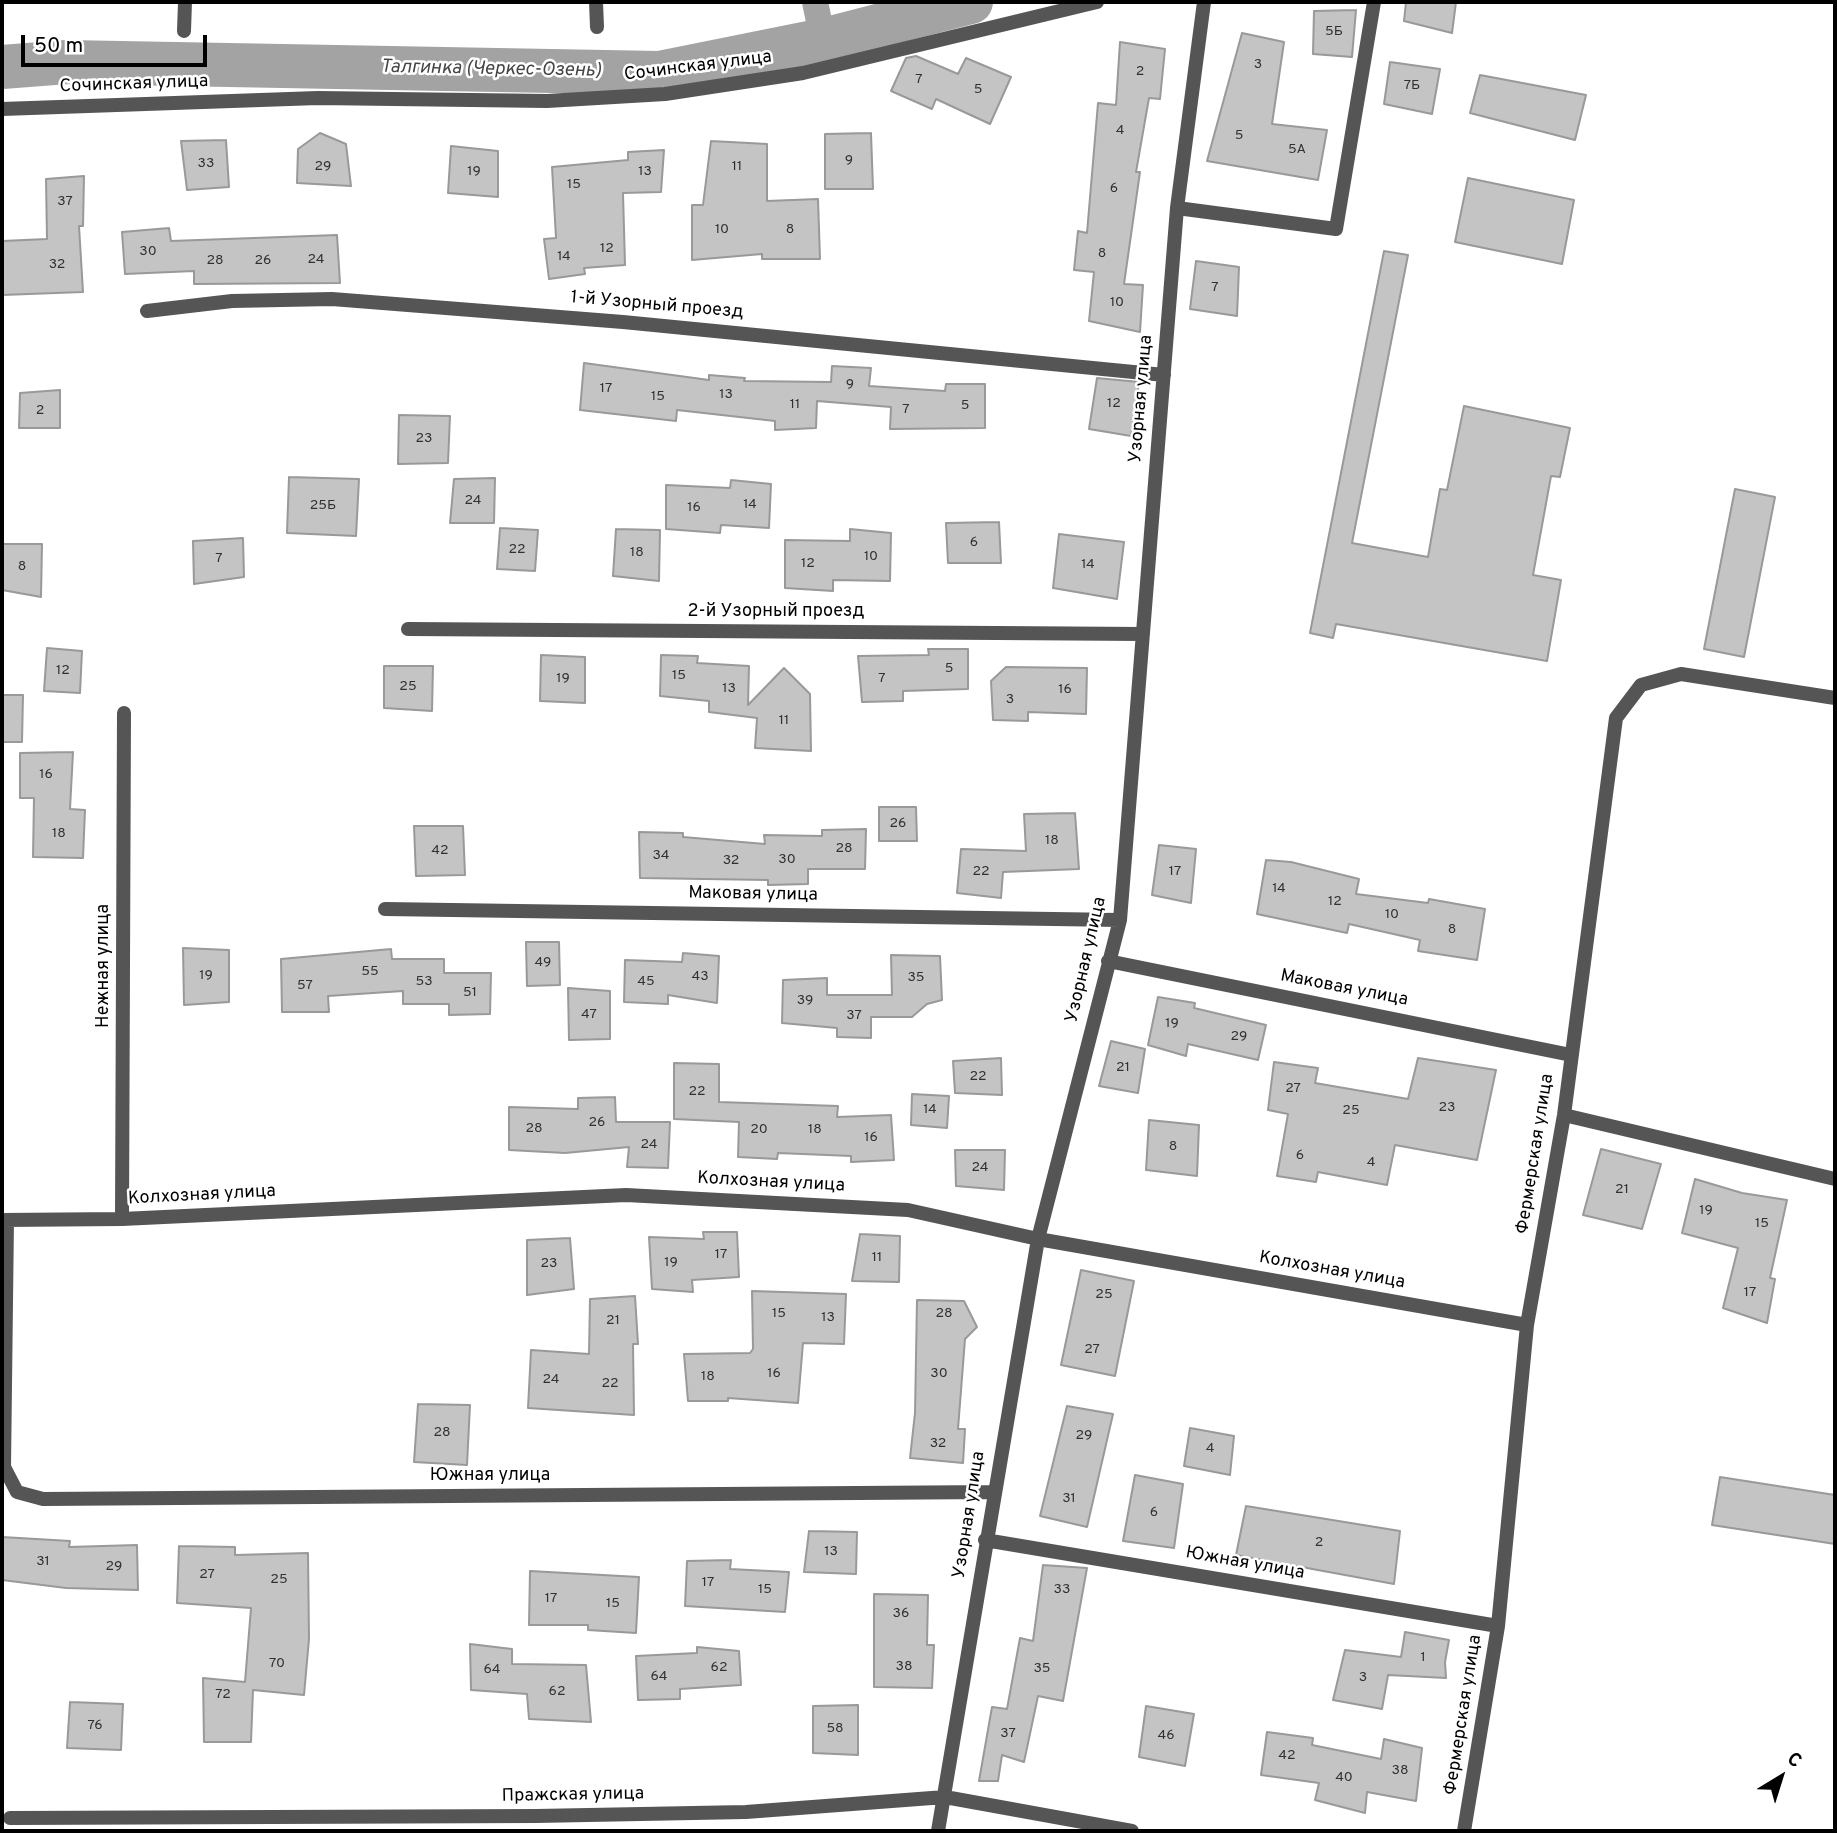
<!DOCTYPE html>
<meta charset="utf-8">
<style>
body{margin:0}
#map{position:relative;width:1837px;height:1833px;overflow:hidden;background:#fff;font-family:Overpass,sans-serif}
canvas{display:block}
.frame{position:absolute;inset:0;border:4px solid #000;pointer-events:none}
.north{position:absolute;left:1746px;top:1742px;width:70px;height:70px;-webkit-text-stroke:5px #fff;paint-order:stroke;rotate:38deg;font-size:19px;font-weight:700;line-height:28px;text-align:center;color:#000}
.north::after{content:'';display:block;margin:auto;width:24px;height:32px;background:#000;clip-path:polygon(50% 0,100% 100%,50% 72%,0 100%)}
.scale{position:absolute;left:21px;top:35px;width:186px;height:32px;box-sizing:border-box;border:4px solid #000;border-top:0;padding-left:9px;font-size:21px;line-height:24px;white-space:nowrap;color:#000;-webkit-text-stroke:5px #fff;paint-order:stroke}
</style>
<div id="map">
<canvas width="1837" height="1833"></canvas>
<div class="frame"></div>
<div class="north">С</div>
<div class="scale">50 m</div>
</div>
<script>
const context = document.querySelector('canvas').getContext('2d');
context.lineJoin = 'round';
function shape(rows) {
  const path = new Path2D();
  for (const r of rows) {
    path.moveTo(r[0], r[1]);
    for (let i = 2; i < r.length; i += 2) path.lineTo(r[i], r[i + 1]);
  }
  return path;
}
function stroke(path, color, width, dash) {
  context.strokeStyle = color;
  context.lineWidth = width;
  context.lineCap = dash ? 'butt' : 'round';
  context.setLineDash(dash || []);
  context.stroke(path);
}
function fill(path, color) {
  context.fillStyle = color;
  context.fill(path, 'evenodd');
}
function label(font, color, halo, rows, align = 'center') {
  context.font = font + ' Overpass,sans-serif';
  context.lineWidth = 5;
  context.setLineDash([]);
  context.textBaseline = 'middle';
  context.strokeStyle = halo;
  context.fillStyle = color;
  for (const [text, x, y, turn = 0] of rows) {
    context.save();
    context.translate(x, y);
    context.rotate((+turn || 0) * Math.PI / 180);
    context.textAlign = isNaN(turn) ? turn : align;
    if (halo) context.strokeText(text, 0, 0);
    context.fillText(text, 0, 0);
    context.restore();
  }
}
stroke(shape([
 [815,2,823,40]
]), '#a3a3a3', 26);
stroke(shape([
 [2,67,67,62,659,73,823,40,971,2]
]), '#a3a3a3', 44);
const building = shape([
 [1406,2,1456,2,1452,33,1404,21,1406,2],
 [1356,10,1352,57,1313,54,1314,11,1356,10],
 [1242,33,1284,42,1272,124,1327,130,1318,180,1207,161,1242,33],
 [1120,42,1165,49,1160,99,1149,98,1136,172,1140,172,1124,284,1143,285,1140,332,1089,321,1094,272,1074,270,1078,231,1087,233,1098,103,1116,105,1120,42],
 [916,56,958,74,966,58,1011,77,990,124,936,99,932,109,891,91,906,58,916,56],
 [1390,62,1440,69,1432,114,1384,104,1390,62],
 [1480,75,1586,95,1575,140,1470,113,1480,75],
 [320,133,346,144,351,186,297,183,298,149,320,133],
 [871,133,873,189,825,189,825,134,871,133],
 [226,140,229,187,187,190,181,141,226,140],
 [711,141,767,144,767,201,818,199,820,259,762,259,762,254,692,260,692,205,703,205,711,141],
 [451,146,498,151,498,197,448,193,451,146],
 [664,150,661,192,623,193,625,265,584,268,585,274,549,279,544,239,556,238,552,167,628,160,628,152,664,150],
 [84,176,83,226,79,226,83,292,2,295,2,241,47,239,46,179,84,176],
 [1468,178,1574,200,1562,264,1455,242,1468,178],
 [169,228,171,241,337,235,340,283,194,284,194,271,125,274,122,232,169,228],
 [1384,251,1408,255,1352,543,1428,557,1440,489,1447,490,1464,406,1570,428,1560,477,1551,476,1533,575,1561,580,1547,661,1336,624,1333,638,1310,633,1384,251],
 [1196,261,1239,267,1237,316,1190,309,1196,261],
 [584,363,709,380,709,375,745,378,744,381,831,382,832,366,871,368,869,386,945,391,946,384,985,384,985,428,890,429,891,407,817,401,816,428,775,430,775,421,677,410,676,421,580,410,584,363],
 [1097,378,1139,382,1131,436,1089,429,1097,378],
 [60,390,60,428,19,428,20,393,60,390],
 [399,415,450,416,448,463,398,464,399,415],
 [289,477,359,479,356,536,287,533,289,477],
 [495,478,494,523,450,523,454,479,495,478],
 [731,480,771,484,769,528,721,525,720,533,666,529,666,485,730,488,731,480],
 [1735,489,1775,497,1744,657,1704,649,1735,489],
 [999,522,1001,563,948,563,946,523,999,522],
 [500,528,538,530,535,571,497,569,500,528],
 [616,529,660,530,659,581,613,576,616,529],
 [850,529,891,533,890,581,833,580,833,591,785,588,785,540,850,541,850,529],
 [1059,534,1124,542,1117,599,1053,588,1059,534],
 [243,538,244,577,194,584,193,541,243,538],
 [2,544,42,544,41,597,2,590,2,544],
 [47,648,82,651,80,693,44,691,47,648],
 [928,649,968,649,968,689,903,691,903,701,862,702,858,656,929,655,928,649],
 [541,655,585,657,585,703,540,701,541,655],
 [661,655,698,656,697,663,749,666,748,705,784,668,810,694,811,751,755,748,757,718,709,712,709,701,660,696,661,655],
 [384,666,433,666,432,711,384,708,384,666],
 [1006,667,1087,668,1086,714,1028,712,1028,721,993,720,991,681,1006,667],
 [2,695,23,695,22,742,2,742,2,695],
 [73,752,70,809,85,810,83,858,33,857,34,798,20,798,20,753,73,752],
 [879,807,916,807,917,841,879,841,879,807],
 [1075,813,1079,869,1003,872,1001,898,957,893,961,849,1026,851,1024,814,1075,813],
 [414,826,463,826,465,875,416,876,414,826],
 [866,829,865,869,808,869,808,884,768,885,768,880,640,878,639,832,683,833,683,837,765,844,764,835,822,836,822,830,866,829],
 [1159,845,1196,849,1191,903,1152,895,1159,845],
 [1266,860,1291,862,1359,879,1356,894,1428,903,1429,899,1485,909,1477,960,1418,951,1420,940,1349,924,1347,933,1257,914,1266,860],
 [526,942,559,942,560,985,527,986,526,942],
 [183,948,229,950,229,1002,184,1005,183,948],
 [391,949,392,959,444,959,444,973,491,973,490,1014,449,1015,449,1004,403,1004,403,991,328,996,329,1012,282,1012,281,959,391,949],
 [683,953,719,956,717,1003,668,995,668,1004,624,1002,625,960,682,962,683,953],
 [891,955,940,956,942,1000,927,1004,912,1017,871,1017,871,1038,837,1037,837,1028,782,1023,783,980,827,978,827,995,892,995,891,955],
 [568,988,610,991,610,1039,569,1040,568,988],
 [1158,997,1195,1003,1194,1008,1266,1025,1258,1060,1188,1044,1186,1056,1148,1045,1158,997],
 [1111,1041,1145,1049,1138,1093,1099,1086,1111,1041],
 [1001,1058,1002,1095,955,1093,953,1061,1001,1058],
 [1418,1058,1496,1070,1477,1160,1395,1145,1387,1185,1318,1172,1316,1182,1277,1176,1288,1114,1268,1110,1274,1062,1318,1068,1315,1083,1408,1099,1418,1058],
 [674,1063,719,1064,719,1102,838,1106,837,1117,891,1115,894,1160,851,1162,851,1156,778,1153,777,1159,738,1157,739,1122,674,1119,674,1063],
 [912,1094,949,1096,947,1128,911,1125,912,1094],
 [615,1097,616,1122,670,1122,668,1168,627,1167,629,1147,565,1153,509,1150,509,1107,578,1109,578,1098,615,1097],
 [1149,1120,1199,1125,1197,1176,1146,1170,1149,1120],
 [1601,1149,1661,1164,1642,1229,1583,1215,1601,1149],
 [955,1150,1005,1150,1004,1190,956,1186,955,1150],
 [1695,1179,1742,1193,1787,1200,1770,1278,1775,1279,1767,1323,1723,1308,1738,1248,1682,1233,1695,1179],
 [703,1232,737,1232,739,1277,692,1280,693,1292,652,1289,649,1237,704,1239,703,1232],
 [860,1234,900,1236,899,1282,852,1281,860,1234],
 [570,1238,574,1289,527,1295,527,1240,570,1238],
 [1081,1270,1134,1281,1115,1376,1061,1365,1081,1270],
 [752,1291,846,1294,844,1344,803,1343,798,1403,728,1398,728,1401,688,1401,684,1354,750,1353,753,1349,752,1291],
 [635,1296,638,1344,633,1344,634,1415,528,1408,531,1350,589,1354,590,1299,635,1296],
 [917,1300,964,1301,977,1327,965,1339,958,1429,965,1429,963,1463,910,1458,915,1413,917,1300],
 [418,1404,470,1405,467,1465,414,1462,418,1404],
 [1067,1406,1113,1414,1087,1527,1040,1516,1067,1406],
 [1190,1428,1234,1436,1230,1475,1184,1466,1190,1428],
 [1135,1475,1183,1484,1174,1548,1123,1541,1135,1475],
 [1720,1477,1835,1495,1835,1544,1712,1525,1720,1477],
 [1246,1506,1400,1531,1394,1584,1236,1555,1246,1506],
 [809,1531,857,1532,856,1574,804,1572,809,1531],
 [2,1537,70,1541,69,1547,137,1545,138,1590,66,1588,2,1580,2,1537],
 [179,1546,235,1547,235,1555,308,1553,309,1639,304,1695,253,1690,251,1742,204,1742,203,1678,245,1682,251,1608,177,1603,179,1546],
 [731,1560,730,1569,789,1572,785,1612,685,1606,687,1561,731,1560],
 [1043,1565,1087,1568,1063,1701,1038,1696,1024,1762,1002,1755,998,1781,979,1781,992,1707,1007,1709,1020,1638,1033,1641,1043,1565],
 [530,1571,639,1577,636,1633,588,1630,588,1625,529,1625,530,1571],
 [874,1594,928,1595,927,1645,934,1645,932,1688,874,1687,874,1594],
 [1405,1632,1449,1640,1445,1662,1446,1678,1388,1675,1382,1709,1333,1700,1345,1650,1401,1657,1405,1632],
 [470,1644,512,1649,512,1664,586,1665,591,1722,529,1719,527,1694,471,1690,470,1644],
 [697,1647,739,1651,741,1685,680,1689,680,1699,638,1700,636,1656,697,1653,697,1647],
 [70,1702,123,1704,121,1750,67,1748,70,1702],
 [858,1705,858,1755,813,1753,813,1706,858,1705],
 [1146,1706,1194,1714,1185,1766,1139,1757,1146,1706],
 [1267,1732,1313,1738,1312,1745,1381,1759,1384,1739,1422,1748,1416,1801,1367,1792,1365,1813,1315,1800,1319,1783,1261,1775,1267,1732]
]);
fill(building, '#c4c4c4');
stroke(building, '#999', 2);
stroke(shape([
 [596,2,597,27]
]), '#555', 14);
stroke(shape([
 [184,31,185,2],
 [2,109,318,98,547,101,665,94,803,73,1097,2],
 [1177,208,1336,229,1374,2],
 [147,311,232,301,332,299,623,322,1164,375],
 [408,629,1143,634],
 [385,909,1120,920],
 [1108,961,1571,1055],
 [1564,1115,1835,1179],
 [122,1219,124,713],
 [2,1220,122,1219,626,1195,908,1210,1038,1239,1527,1325],
 [7,1220,4,1467,17,1492,43,1499,993,1492],
 [985,1540,1498,1626],
 [10,1818,536,1816,746,1812,945,1797,1132,1831],
 [938,1831,1038,1239,1120,920,1177,208,1204,2],
 [1464,1831,1498,1626,1527,1325,1564,1115,1616,718,1641,685,1681,674,1835,698]
]), '#555', 14);
label('14px', '#313131', null, [
 ["5Б",1334,32],
 ["3",1258,65],
 ["2",1140,72],
 ["7",919,80],
 ["7Б",1412,86],
 ["5",978,90],
 ["4",1120,131],
 ["5",1239,136],
 ["5А",1297,150],
 ["9",849,161],
 ["33",206,164],
 ["29",323,167],
 ["11",737,167],
 ["19",474,172],
 ["13",645,172],
 ["15",574,185],
 ["6",1114,189],
 ["37",65,202],
 ["10",722,230],
 ["8",790,230],
 ["12",607,249],
 ["30",148,252],
 ["8",1102,254],
 ["14",564,257],
 ["24",316,260],
 ["28",215,261],
 ["26",263,261],
 ["32",57,265],
 ["7",1215,288],
 ["10",1117,303],
 ["9",850,385],
 ["17",606,389],
 ["13",726,395],
 ["15",658,397],
 ["12",1114,404],
 ["11",795,405],
 ["5",965,406],
 ["7",906,410],
 ["2",40,411],
 ["23",424,439],
 ["24",473,501],
 ["14",750,505],
 ["25Б",323,506],
 ["16",694,508],
 ["6",974,543],
 ["22",517,550],
 ["18",637,553],
 ["10",871,557],
 ["7",219,559],
 ["12",808,564],
 ["14",1088,565],
 ["8",22,567],
 ["5",949,669],
 ["12",63,671],
 ["15",679,676],
 ["19",563,679],
 ["7",882,679],
 ["25",408,687],
 ["13",729,689],
 ["16",1065,690],
 ["3",1010,700],
 ["11",784,721],
 ["16",46,775],
 ["26",898,824],
 ["18",59,834],
 ["18",1052,841],
 ["28",844,849],
 ["42",440,851],
 ["34",661,856],
 ["30",787,860],
 ["32",731,861],
 ["22",981,872],
 ["17",1175,872],
 ["14",1279,889],
 ["12",1335,902],
 ["10",1392,915],
 ["8",1452,930],
 ["49",543,963],
 ["55",370,972],
 ["19",206,976],
 ["43",700,977],
 ["35",916,978],
 ["53",424,982],
 ["45",646,982],
 ["57",305,986],
 ["51",470,993],
 ["39",805,1001],
 ["47",589,1015],
 ["37",854,1016],
 ["19",1172,1024],
 ["29",1239,1037],
 ["21",1123,1068],
 ["22",978,1077],
 ["27",1293,1089],
 ["22",697,1092],
 ["23",1447,1108],
 ["14",930,1110],
 ["25",1351,1111],
 ["26",597,1123],
 ["28",534,1129],
 ["20",759,1130],
 ["18",815,1130],
 ["16",871,1138],
 ["24",649,1145],
 ["8",1173,1147],
 ["6",1300,1156],
 ["4",1371,1163],
 ["24",980,1168],
 ["21",1622,1190],
 ["19",1706,1211],
 ["15",1762,1224],
 ["17",721,1255],
 ["11",877,1258],
 ["19",671,1263],
 ["23",549,1264],
 ["17",1750,1293],
 ["25",1104,1295],
 ["15",779,1314],
 ["28",944,1314],
 ["13",828,1318],
 ["21",613,1321],
 ["27",1092,1350],
 ["16",774,1374],
 ["30",939,1374],
 ["18",708,1377],
 ["24",551,1380],
 ["22",610,1384],
 ["28",442,1433],
 ["29",1084,1436],
 ["32",938,1444],
 ["4",1210,1449],
 ["31",1069,1499],
 ["6",1154,1513],
 ["2",1319,1543],
 ["13",831,1552],
 ["31",43,1562],
 ["29",114,1567],
 ["27",207,1575],
 ["25",279,1580],
 ["17",708,1583],
 ["15",765,1590],
 ["33",1062,1590],
 ["17",551,1599],
 ["15",613,1604],
 ["36",901,1614],
 ["1",1423,1658],
 ["70",277,1664],
 ["38",904,1667],
 ["62",719,1668],
 ["35",1042,1669],
 ["64",492,1670],
 ["64",659,1677],
 ["3",1363,1678],
 ["62",557,1692],
 ["72",223,1695],
 ["76",95,1726],
 ["58",835,1729],
 ["37",1008,1734],
 ["46",1166,1736],
 ["42",1287,1756],
 ["38",1400,1771],
 ["40",1344,1778]
]);
label('18px', '#000', '#fff', [
 ["Сочинская улица",698,67,-7],
 ["Сочинская улица",134,85,-2],
 ["1-й Узорный проезд",657,306,5],
 ["Узорная улица",1142,399,-85],
 ["2-й Узорный проезд",776,612],
 ["Маковая улица",753,895,1],
 ["Узорная улица",1087,960,-77],
 ["Нежная улица",104,966,-90],
 ["Маковая улица",1344,989,11],
 ["Фермерская улица",1536,1154,-81],
 ["Колхозная улица",771,1183,3],
 ["Колхозная улица",202,1196,-3],
 ["Колхозная улица",1332,1271,10],
 ["Южная улица",490,1476],
 ["Узорная улица",970,1515,-81],
 ["Южная улица",1245,1564,10],
 ["Фермерская улица",1464,1715,-81],
 ["Пражская улица",573,1796,-1]
]);
label('italic 19px', '#444', '#fff', [
 ["Талгинка (Черкес-Озень)",491,70,1]
]);
</script>
